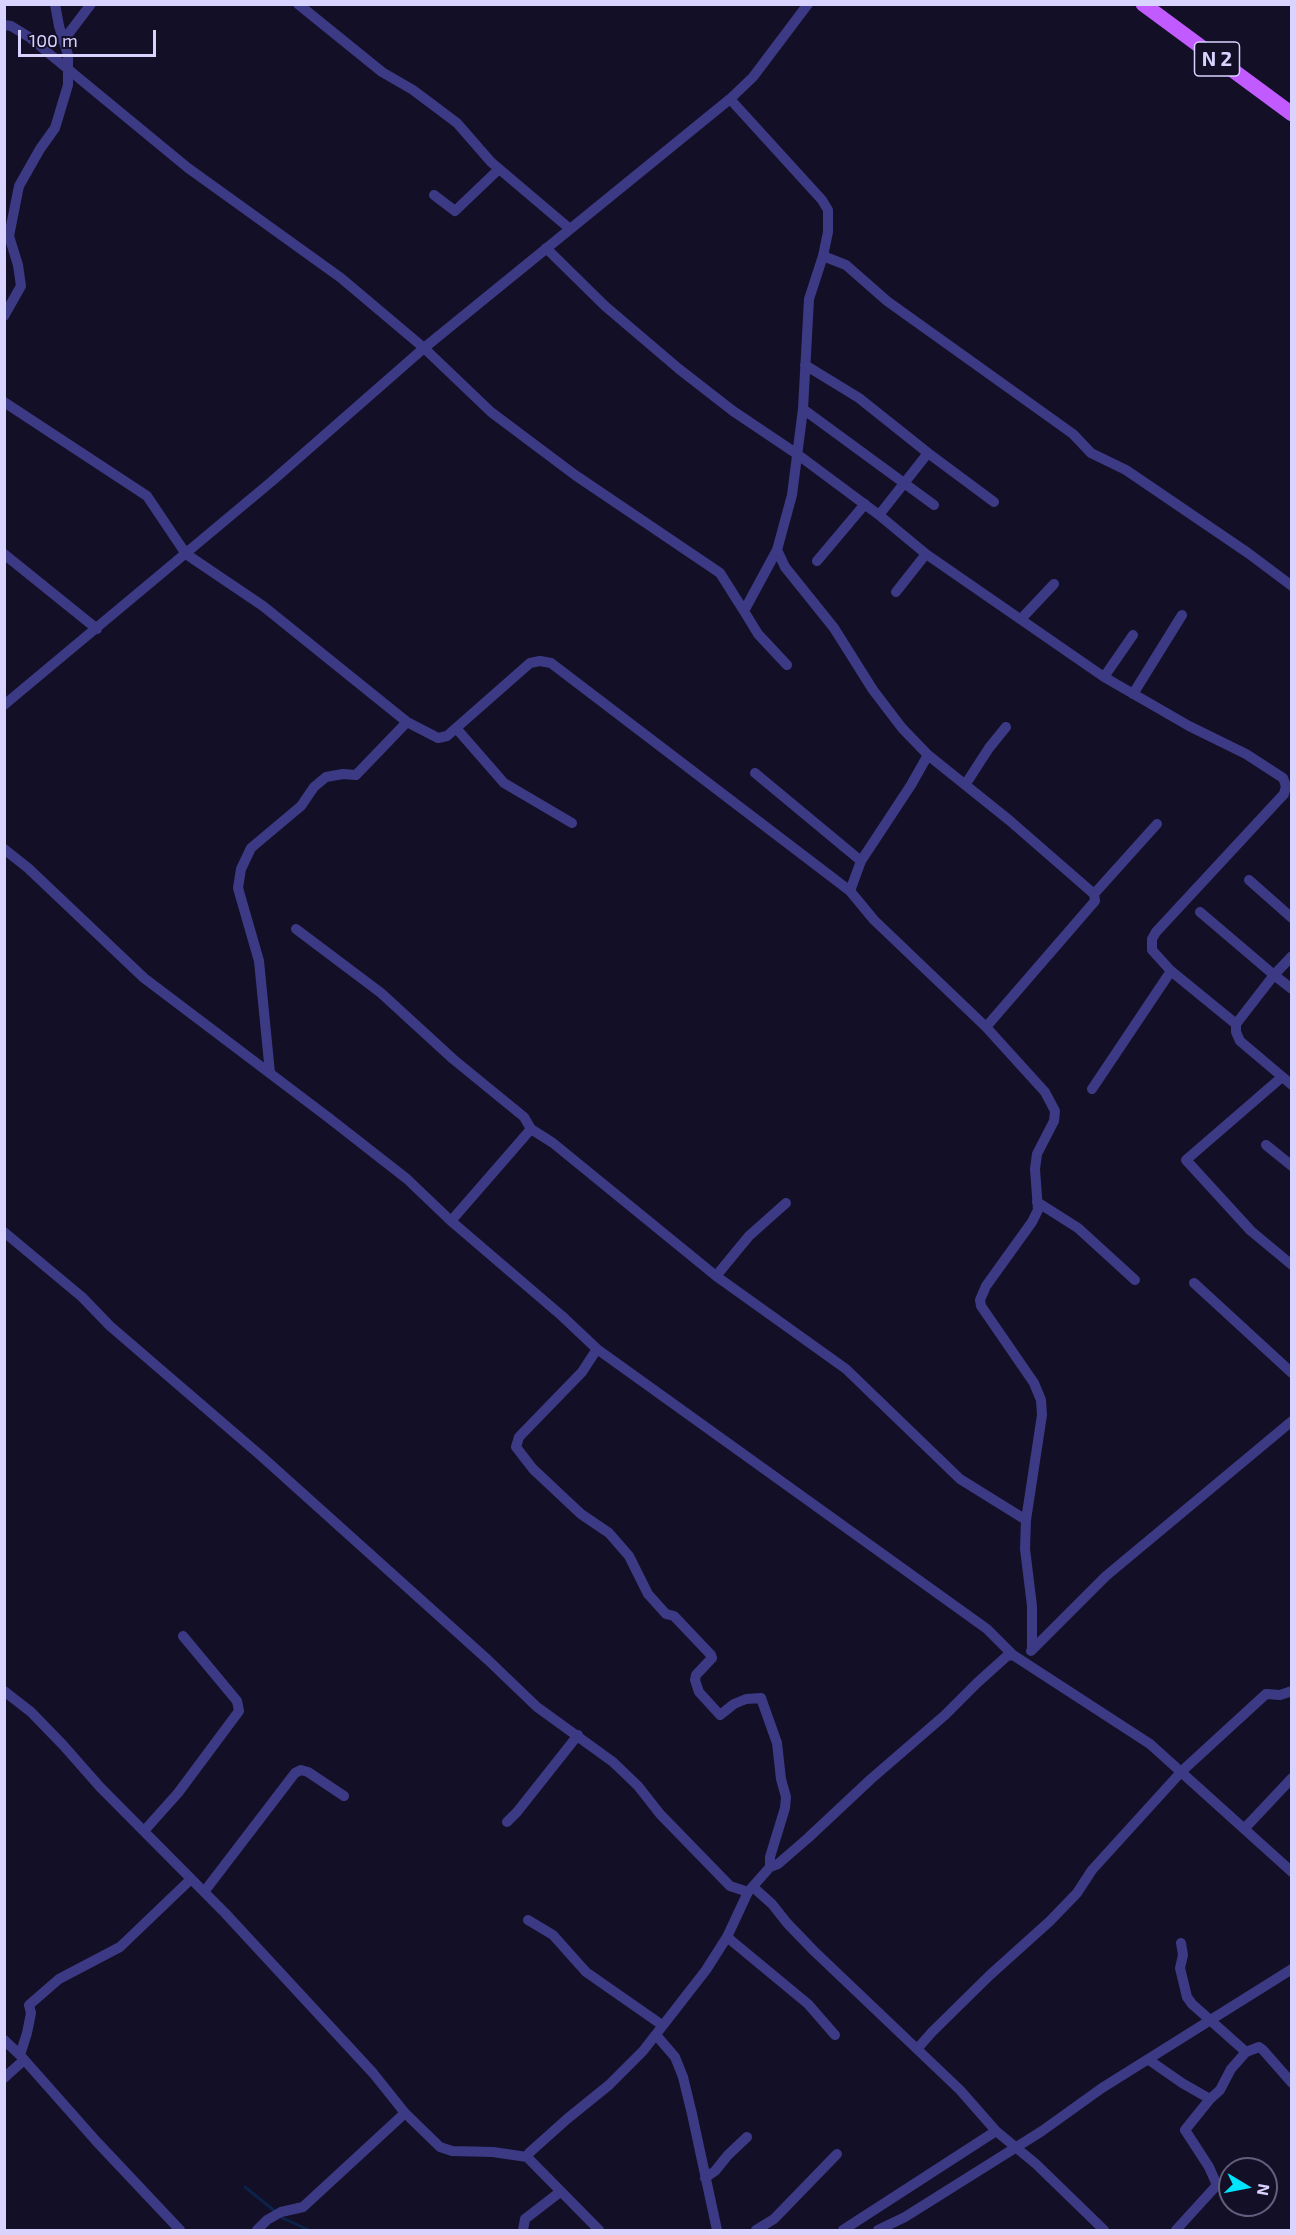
<!DOCTYPE html>
<style>
body{margin:0}
#map{position:relative;width:1296px;height:2235px;overflow:hidden;background:#130f26;font-family:"Exo 2",sans-serif}
canvas{display:block}
.frame{position:absolute;inset:0;border:6px solid #d9d4ff;pointer-events:none}
.north{position:absolute;left:1218px;top:2157px;width:60px;height:60px;box-sizing:border-box;background:#130f26;border:2px solid #625e7d;border-radius:50%;rotate:100deg;font-size:16px;font-weight:700;line-height:24px;text-align:center;color:#d9d4ff}
.north::after{content:'';display:block;margin:auto;width:21px;height:27px;background:#00e5ff;clip-path:polygon(50% 0,100% 100%,50% 72%,0 100%)}
.scale{position:absolute;left:18px;top:30px;width:138px;height:27px;box-sizing:border-box;border:3px solid #d9d4ff;border-top:0;padding-left:8px;font-size:18px;line-height:21px;white-space:nowrap;color:#d9d4ff;-webkit-text-stroke:4px #130f26;paint-order:stroke}
</style>
<div id="map">
<canvas width="1296" height="2235"></canvas>
<div class="frame"></div>
<div class="north">N</div>
<div class="scale">100 m</div>
</div>
<script>
const context = document.querySelector('canvas').getContext('2d');
context.lineJoin = 'round';
function shape(rows) {
  const path = new Path2D();
  for (const r of rows) {
    path.moveTo(r[0], r[1]);
    for (let i = 2; i < r.length; i += 2) path.lineTo(r[i], r[i + 1]);
  }
  return path;
}
function stroke(path, color, width, dash) {
  context.strokeStyle = color;
  context.lineWidth = width;
  context.lineCap = dash ? 'butt' : 'round';
  context.setLineDash(dash || []);
  context.stroke(path);
}
function label(font, color, halo, rows, align = 'center') {
  context.font = font + ' "Exo 2",sans-serif';
  context.lineWidth = 4.5;
  context.setLineDash([]);
  context.textBaseline = 'middle';
  context.strokeStyle = halo;
  context.fillStyle = color;
  for (const [text, x, y, turn = 0] of rows) {
    context.save();
    context.translate(x, y);
    context.rotate((+turn || 0) * Math.PI / 180);
    context.textAlign = isNaN(turn) ? turn : align;
    if (halo) context.strokeText(text, 0, 0);
    context.fillText(text, 0, 0);
    context.restore();
  }
}
stroke(shape([
 [245,2187,276,2212],
 [280,2217,309,2230]
]), '#0c2248', 3);
stroke(shape([
 [298,4,382,72,413,90,457,123,491,162,570,229],
 [4,25,11,26,29,37,188,168,341,278,424,348,491,412,575,475,720,573,744,611,777,550],
 [63,41,91,4],
 [730,99,822,200,828,210,828,232,823,256,809,299,803,409,792,495,777,550,785,567,834,628,873,690,902,728,928,755,911,785,861,861,850,891,874,920,986,1027,1045,1092,1055,1111,1054,1121,1037,1154,1035,1169,1038,1210,1032,1222,986,1286,980,1300,981,1306,1034,1383,1041,1400,1042,1415,1026,1520,1025,1549,1032,1606,1032,1649],
 [434,195,455,211,499,169],
 [546,248,605,306,679,369,733,411,797,454,879,515,926,554,1104,677,1189,726,1246,754,1283,778,1286,786,1284,794,1156,932,1152,939,1152,950,1171,971,1236,1024],
 [823,256,846,265,887,301,1073,434,1091,453,1126,470,1248,553,1292,586],
 [4,316,21,286,18,265,9,236,19,186,40,149,55,128,68,85,68,55,59,26,55,4],
 [805,365,859,398,928,453,879,515],
 [4,402,147,496,186,554,263,606,407,722,438,738,447,736,530,663,540,661,551,663,850,891],
 [803,409,934,505],
 [928,453,994,502],
 [4,554,97,629],
 [817,561,865,504],
 [896,592,926,554],
 [744,611,758,634,787,665],
 [1021,619,1054,584],
 [1104,677,1133,635],
 [1133,694,1182,615],
 [4,705,271,482,424,348,730,99,753,77,808,4],
 [456,728,504,783,572,823],
 [928,755,1009,820,1094,894],
 [755,773,861,861],
 [965,785,989,748,1006,727],
 [4,849,28,868,144,978,329,1118,407,1179,451,1221,562,1316,597,1349,987,1629,1013,1655,1150,1744,1292,1872],
 [1249,880,1292,918],
 [1200,912,1274,975,1236,1024,1236,1032,1240,1041,1292,1085],
 [296,929,381,993,453,1059,524,1117,531,1129,451,1221],
 [1292,956,1274,975,1292,989],
 [986,1027,1095,901,1094,894,1157,824],
 [270,1073,259,961,238,888,241,869,251,848,301,806,314,787,326,777,343,774,356,775,407,722],
 [1282,1077,1186,1160,1251,1231,1292,1265],
 [1092,1089,1171,971],
 [531,1129,553,1143,716,1276,846,1369,960,1479,1026,1520],
 [1266,1145,1292,1166],
 [1037,1202,1078,1228,1135,1280],
 [4,1232,82,1297,110,1326,260,1455,488,1660,537,1707,613,1762,638,1786,660,1814,730,1886,748,1892],
 [716,1276,749,1236,786,1203],
 [1194,1283,1292,1373],
 [597,1349,582,1372,519,1437,516,1447,533,1469,581,1514,609,1533,629,1556,648,1594,666,1614,674,1616,711,1655,712,1658,696,1675,695,1680,699,1692,720,1715,734,1704,746,1699,761,1698,777,1743,781,1779,786,1797,785,1808,770,1857,770,1867],
 [1031,1651,1106,1576,1292,1421],
 [4,1691,31,1712,63,1745,100,1787,225,1913,373,2073,405,2113,440,2147,452,2151,493,2152,527,2157,599,2230],
 [507,1822,517,1812,578,1735],
 [1245,1828,1292,1778],
 [144,1831,178,1793,239,1711,237,1701,183,1636],
 [753,1887,772,1904,787,1923,814,1951,960,2090,996,2131,1036,2164,1104,2230],
 [204,1892,295,1773,301,1770,308,1772,344,1796],
 [528,1920,553,1935,586,1972,662,2025],
 [727,1937,808,2004,835,2035],
 [1181,1943,1183,1955,1180,1968,1187,1997,1192,2004,1246,2052,1259,2047,1263,2050,1292,2083],
 [656,2035,675,2057,683,2077,692,2114,717,2230],
 [4,2040,20,2055,97,2142,180,2230],
 [917,2049,932,2032,990,1975,1050,1921,1077,1893,1092,1870,1182,1771,1266,1694,1280,1695,1292,1691],
 [20,2055,27,2033,31,2013,29,2005,59,1979,120,1947,190,1880],
 [1149,2060,1182,2083,1210,2099,1220,2090,1231,2069,1246,2052],
 [4,2078,24,2060],
 [527,2157,529,2153,567,2119,609,2085,643,2051,706,1970,727,1937,748,1892,770,1867,778,1864,808,1838,871,1779,945,1715,977,1683,1007,1656,1013,1655],
 [705,2178,715,2171,728,2155,747,2137],
 [257,2230,267,2220,281,2212,303,2207,405,2113],
 [523,2230,525,2219,560,2192],
 [756,2230,774,2219,837,2154],
 [843,2230,996,2131],
 [878,2230,905,2217,1042,2131,1102,2088,1292,1969],
 [1176,2230,1217,2185,1209,2167,1185,2130,1210,2099]
]), '#3d3a85', 10);
stroke(shape([
 [1143,4,1292,114]
]), '#c25bff', 15);
for (const [x, y, w] of [
 [1217,59,45]
]) {
  const box = new Path2D();
  box.roundRect(x - w / 2, y - 17, w, 34, 4.5);
  context.fillStyle = '#130f26';
  context.fill(box);
  stroke(box, '#d9d4ff', 1.5);
}
label('bold 20px', '#d9d4ff', null, [
 ["N 2",1217,59]
]);
</script>
